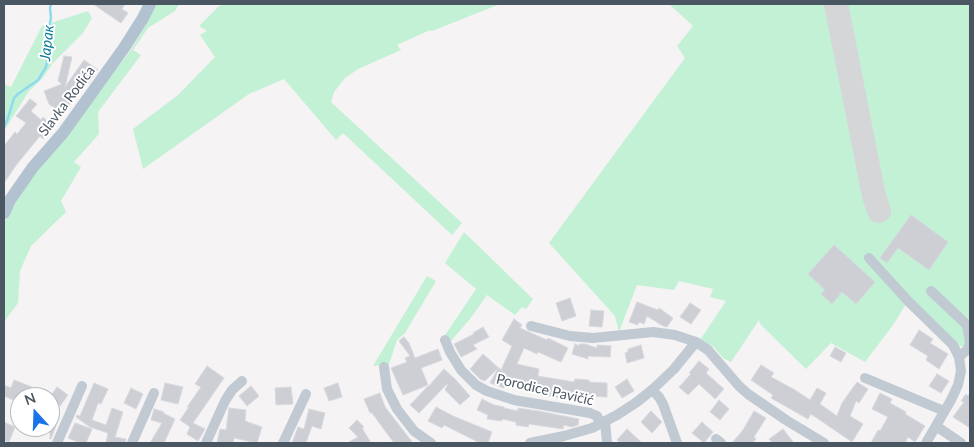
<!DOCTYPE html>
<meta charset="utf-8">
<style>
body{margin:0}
#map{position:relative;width:974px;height:447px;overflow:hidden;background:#f5f3f3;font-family:Lato,sans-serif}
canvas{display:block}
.frame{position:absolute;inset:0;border:5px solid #4a5661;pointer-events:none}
.north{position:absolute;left:10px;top:387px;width:50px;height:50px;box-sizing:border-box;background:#fff;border:1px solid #b7bbc0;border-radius:50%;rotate:340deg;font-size:14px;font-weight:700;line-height:20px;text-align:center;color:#4a5661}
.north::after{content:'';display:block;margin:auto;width:18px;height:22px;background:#1a73e8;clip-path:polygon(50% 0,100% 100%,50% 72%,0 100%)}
</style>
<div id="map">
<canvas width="974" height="447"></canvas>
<div class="frame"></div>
<div class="north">N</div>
</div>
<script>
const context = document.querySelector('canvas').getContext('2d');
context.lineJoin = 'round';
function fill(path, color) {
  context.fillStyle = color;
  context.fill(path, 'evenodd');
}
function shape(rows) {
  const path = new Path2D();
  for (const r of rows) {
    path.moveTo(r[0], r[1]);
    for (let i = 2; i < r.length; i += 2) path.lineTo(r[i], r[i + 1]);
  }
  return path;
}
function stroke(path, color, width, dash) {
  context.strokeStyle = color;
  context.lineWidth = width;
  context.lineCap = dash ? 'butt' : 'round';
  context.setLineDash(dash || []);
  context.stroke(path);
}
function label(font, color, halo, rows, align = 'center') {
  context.font = font + ' Lato,sans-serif';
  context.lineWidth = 4;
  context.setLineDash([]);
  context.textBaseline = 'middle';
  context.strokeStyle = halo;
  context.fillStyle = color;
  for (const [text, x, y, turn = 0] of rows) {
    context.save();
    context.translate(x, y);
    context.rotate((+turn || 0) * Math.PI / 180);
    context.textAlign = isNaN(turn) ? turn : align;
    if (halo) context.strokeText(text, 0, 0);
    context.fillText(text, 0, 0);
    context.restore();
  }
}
fill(shape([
 [155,4,179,4,175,11,148,28,133,50,141,55,98,112,99,134,74,162,81,167,61,201,66,212,31,246,20,271,18,303,4,322,4,224,8,215,28,183,131,50,149,19],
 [229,4,500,4,432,31,430,30,397,45,401,50,358,69,345,78,334,92,331,102,462,223,452,235,343,133,336,140,284,79,249,94,143,169,133,129,178,95,215,57,200,35,207,31,199,26,219,6],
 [669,4,970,4,970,337,964,347,958,345,906,304,893,325,865,362,831,343,806,369,760,324,759,320,731,362,723,358,714,347,707,344,698,343,726,301,710,297,713,289,679,281,674,290,637,285,619,332,615,316,549,243,685,58,677,46,693,26],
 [88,11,92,18,83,33,53,63,42,79,29,91,4,131,4,84,11,87,42,26],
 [464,232,533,299,526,309,522,307,515,315,487,295,470,319,451,341,441,341,476,289,445,263],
 [427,276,436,281,405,333,397,340,388,367,383,365,373,366]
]), '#c3f1d5');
stroke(shape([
 [4,127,8,118,14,98,18,94,38,80,46,67,48,57,46,42,51,18,50,8,51,4]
]), '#90daee', 2.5);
stroke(shape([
 [836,4,874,196,879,211]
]), '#d5d6d8', 24);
const building = shape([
 [93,4,125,4,122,9,128,13,121,23,93,4],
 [64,56,72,57,65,87,84,60,98,70,88,84,86,82,75,98,62,114,49,104,44,91,62,84,58,81,64,56],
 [30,99,37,104,31,111,41,120,43,117,54,127,43,139,40,136,17,164,4,183,4,146,15,132,17,134,26,123,16,116,30,99],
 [911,215,948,242,929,270,898,248,887,263,880,258,911,215],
 [834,245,875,282,856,304,842,292,832,304,821,294,825,290,808,274,834,245],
 [570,298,576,316,562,321,556,303,570,298],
 [637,302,658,310,659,308,673,318,667,327,663,326,647,316,644,324,639,322,638,325,629,322,637,302],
 [690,303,701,310,691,324,680,317,690,303],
 [591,310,604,311,602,327,589,326,591,310],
 [514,319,522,325,520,328,547,340,548,338,568,348,561,362,538,352,537,354,524,348,517,364,539,369,538,376,574,382,575,379,589,380,589,382,607,383,607,397,589,396,562,394,561,398,543,395,544,389,507,380,504,388,490,383,498,368,485,381,480,379,470,369,483,354,501,370,512,346,502,340,514,319],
 [483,327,489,337,473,345,477,349,461,357,454,344,474,334,473,333,483,327],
 [919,330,933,339,930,343,948,354,939,369,926,360,928,356,910,345,919,330],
 [404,337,409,343,415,358,438,349,442,360,421,368,428,385,403,395,391,368,407,362,405,358,410,356,399,341,404,337],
 [575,344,579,346,579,344,585,344,597,348,597,345,611,346,610,357,588,356,588,359,572,354,575,344],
 [641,345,644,358,627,363,625,353,628,352,628,349,641,345],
 [835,347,846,353,841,362,830,356,835,347],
 [699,361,709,369,706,373,724,389,715,399,699,384,688,395,679,387,691,374,689,373,699,361],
 [761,365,774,373,771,377,795,390,810,400,817,388,826,393,820,404,837,416,842,403,857,382,868,389,859,403,856,401,850,416,863,424,852,442,811,414,808,419,771,398,773,395,751,380,761,365],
 [207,366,224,378,193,423,205,429,198,441,187,434,190,427,180,420,189,407,187,407,201,387,195,384,207,366],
 [444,369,455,379,470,396,460,405,445,390,448,384,447,384,419,413,410,405,428,386,428,387,444,369],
 [937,374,949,381,941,393,929,386,937,374],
 [627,379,634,391,622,398,615,387,627,379],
 [14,380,32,387,28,397,20,397,20,403,4,396,4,385,11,388,14,380],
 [94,383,108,389,101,404,98,403,92,420,106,425,112,408,123,412,115,437,126,439,125,443,106,443,108,433,90,427,76,417,77,415,80,416,94,383],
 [165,383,183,387,178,404,161,400,165,383],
 [338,383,342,397,329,401,324,388,338,383],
 [251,386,259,396,247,406,239,396,251,386],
 [57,387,68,395,60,406,50,400,50,397,57,387],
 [291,387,293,404,276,405,275,388,291,387],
 [131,388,143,394,136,409,124,403,131,388],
 [380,393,385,407,413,443,394,443,372,413,370,413,364,399,380,393],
 [880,393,892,399,890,403,906,412,905,414,925,426,915,442,908,437,905,443,871,443,878,430,880,431,888,417,872,409,880,393],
 [970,393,970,428,953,417,964,402,961,401,966,394,968,396,970,393],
 [482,399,494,405,504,407,504,408,518,411,518,408,538,411,579,419,578,425,572,427,564,425,563,429,529,424,528,427,516,425,516,422,502,419,502,421,487,419,488,415,477,410,482,399],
 [719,400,729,409,720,420,710,412,719,400],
 [436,407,453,416,492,432,488,443,480,443,444,425,442,428,428,421,436,407],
 [229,408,246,410,245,421,262,427,257,443,234,438,233,443,217,443,220,429,226,430,229,408],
 [154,409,164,412,163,413,175,419,164,443,150,443,162,423,151,420,154,409],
 [309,409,325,413,321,429,312,426,306,443,292,443,298,427,304,429,309,409],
 [651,411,662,422,652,433,641,422,651,411],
 [754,411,766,418,754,437,756,439,752,443,732,443,743,430,754,411],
 [50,413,59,417,51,439,50,439,50,413],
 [357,420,364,427,362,428,371,443,347,443,358,437,349,428,357,420],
 [4,422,15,427,9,442,4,440,4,422],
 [702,422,713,432,704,443,692,433,702,422],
 [75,423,92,429,86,443,80,443,68,438,75,423],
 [627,429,642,443,621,443,617,440,627,429],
 [783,429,794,443,772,443,769,439,783,429]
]);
fill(building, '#cdcfd5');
stroke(building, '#d7d9de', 1);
stroke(shape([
 [869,258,908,301,953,345,959,357,961,371,958,385,951,400,926,443],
 [931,291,967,325,970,343,968,349,959,357],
 [531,326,570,336,593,338,653,332,675,335,696,342,708,350,739,386,748,394,786,420,824,443],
 [445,340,450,352,461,370,476,385,487,391,514,400,590,413,597,416,600,423],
 [384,367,387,389,397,409,414,431,431,443],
 [865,378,944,411],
 [652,390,659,397,663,404,677,443],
 [605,421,607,443],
 [936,426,961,443],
 [716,439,721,443],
 [57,443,82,386],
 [132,443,154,393],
 [206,443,225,401,232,390,242,381],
 [283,443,306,394],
 [530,443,564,436,592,428,617,415,637,402,653,389,674,369,696,342]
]), '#c1cad2', 10);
stroke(shape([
 [4,213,10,200,33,167,63,133,124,48,143,18,150,4]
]), '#b3c2d1', 12);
label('14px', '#4a5661', '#fff', [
 ["Slavka Rodića",67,101,-53],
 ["Porodice Pavičić",545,390,13]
]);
label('italic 15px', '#0c7c9b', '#fff', [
 ["Јарак",47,43,-84]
]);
</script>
